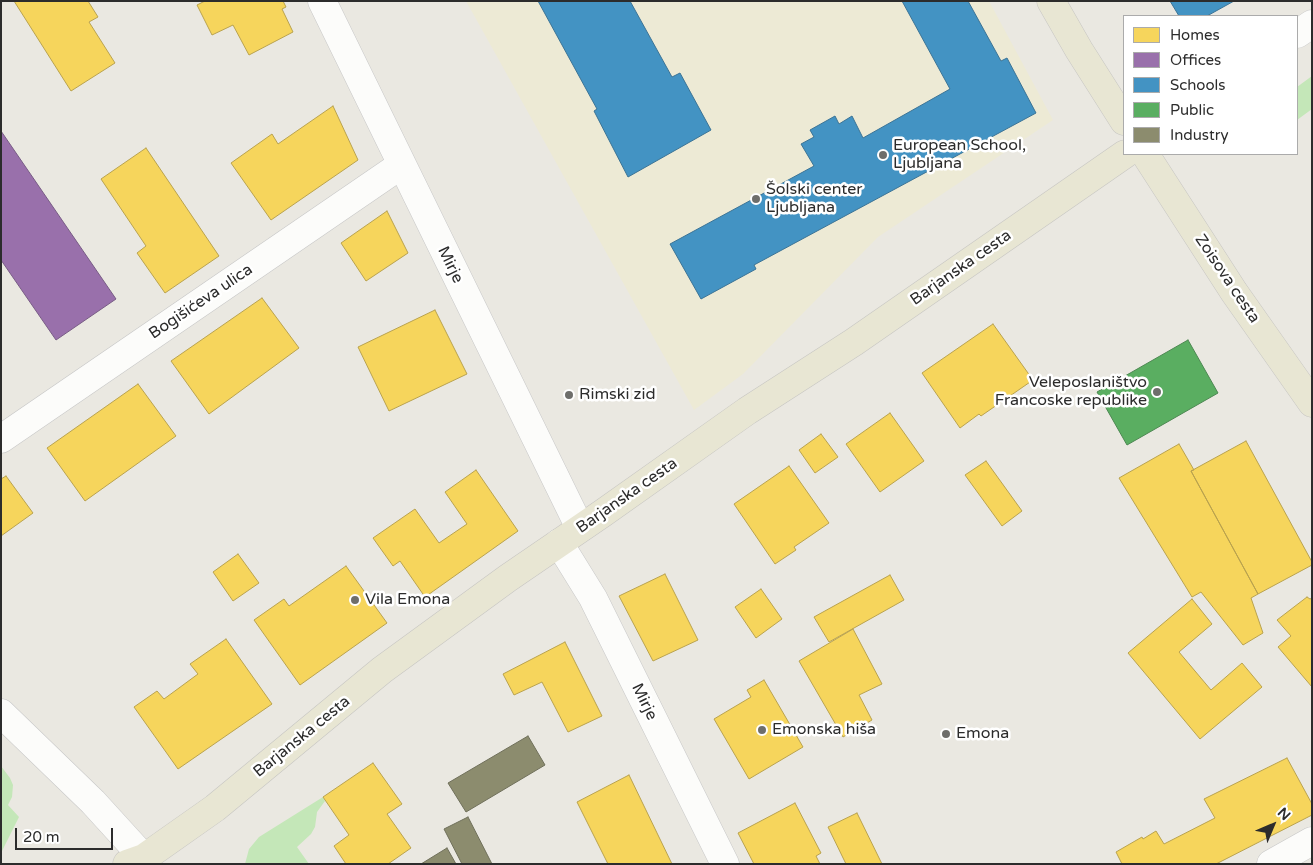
<!DOCTYPE html>
<meta charset="utf-8">
<style>
body{margin:0}
#map{position:relative;width:1313px;height:865px;overflow:hidden;background:#eae8e1;font-family:"Varela Round",sans-serif}
canvas{display:block}
.frame{position:absolute;inset:0;border:2px solid #2c2c2c;pointer-events:none}
.legend{position:absolute;left:1123px;top:15px;width:175px;height:140px;box-sizing:border-box;background:#fff;border:1px solid #ababab;margin:0;padding:6px 9px;list-style:none;font-size:15px;color:#2c2c2c}
.legend li{display:flex;align-items:center;gap:10px;height:25px}
.legend b{width:25px;border:1px solid #ababab}
.north{position:absolute;left:1248px;top:800px;width:50px;height:50px;-webkit-text-stroke:4px #fff;paint-order:stroke;rotate:45deg;font-size:14px;font-weight:700;line-height:20px;text-align:center;color:#2c2c2c}
.north::after{content:'';display:block;margin:auto;width:18px;height:22px;background:#2c2c2c;clip-path:polygon(50% 0,100% 100%,50% 72%,0 100%)}
.scale{position:absolute;left:15px;top:828px;width:98px;height:22px;box-sizing:border-box;border:2px solid #2c2c2c;border-top:0;padding-left:6px;font-size:15px;line-height:18px;white-space:nowrap;color:#2c2c2c;-webkit-text-stroke:4px #fff;paint-order:stroke}
</style>
<div id="map">
<canvas width="1313" height="865"></canvas>
<div class="frame"></div>
<ul class="legend">
<li><b style="height:14px;background:#f6d55c"></b>Homes</li>
<li><b style="height:14px;background:#9970ab"></b>Offices</li>
<li><b style="height:14px;background:#4393c3"></b>Schools</li>
<li><b style="height:14px;background:#5aae61"></b>Public</li>
<li><b style="height:14px;background:#8c8c6e"></b>Industry</li>
</ul>
<div class="north">N</div>
<div class="scale">20 m</div>
</div>
<script>
const context = document.querySelector('canvas').getContext('2d');
context.lineJoin = 'round';
function fill(path, color) {
  context.fillStyle = color;
  context.fill(path, 'evenodd');
}
function shape(rows) {
  const path = new Path2D();
  for (const r of rows) {
    path.moveTo(r[0], r[1]);
    for (let i = 2; i < r.length; i += 2) path.lineTo(r[i], r[i + 1]);
  }
  return path;
}
function stroke(path, color, width, dash) {
  context.strokeStyle = color;
  context.lineWidth = width;
  context.lineCap = dash ? 'butt' : 'round';
  context.setLineDash(dash || []);
  context.stroke(path);
}
function label(font, color, halo, rows, align = 'center') {
  context.font = font + ' "Varela Round",sans-serif';
  context.lineWidth = 5;
  context.setLineDash([]);
  context.textBaseline = 'middle';
  context.strokeStyle = halo;
  context.fillStyle = color;
  for (const [text, x, y, turn = 0] of rows) {
    context.save();
    context.translate(x, y);
    context.rotate((+turn || 0) * Math.PI / 180);
    context.textAlign = isNaN(turn) ? turn : align;
    if (halo) context.strokeText(text, 0, 0);
    context.fillText(text, 0, 0);
    context.restore();
  }
}
fill(shape([
 [466,1,989,1,1053,120,878,237,743,374,694,410]
]), '#edead5');
fill(shape([
 [1312,76,1312,109,1297,120,1297,87],
 [1,766,10,778,13,785,12,797,8,805,19,817,1,853],
 [323,797,325,801,317,812,315,827,311,834,297,847,309,864,245,864,249,849,259,837]
]), '#c4e7b8');
const homes = shape([
 [14,1,88,1,98,17,89,22,115,63,71,91,14,1],
 [205,1,283,1,286,7,282,9,293,32,249,55,233,25,212,35,197,5,205,1],
 [333,106,358,160,271,220,231,163,272,134,278,144,333,106],
 [146,148,219,256,165,293,137,253,146,246,101,179,146,148],
 [387,211,408,253,366,281,341,243,387,211],
 [262,298,299,348,209,414,171,361,262,298],
 [435,310,467,374,389,411,358,347,435,310],
 [993,324,1033,380,981,416,979,414,960,428,922,373,993,324],
 [138,384,176,436,85,501,47,448,138,384],
 [890,413,924,461,880,492,846,444,890,413],
 [821,434,838,457,815,473,799,450,821,434],
 [1246,441,1312,562,1312,565,1258,594,1191,471,1246,441],
 [1179,444,1194,470,1191,471,1258,594,1251,598,1263,633,1243,645,1201,592,1192,597,1119,478,1179,444],
 [986,461,1022,511,1002,526,965,475,986,461],
 [789,466,829,523,794,547,796,550,775,564,734,504,789,466],
 [476,470,518,531,425,597,400,561,393,566,373,538,415,509,439,543,467,524,445,492,476,470],
 [6,476,33,513,1,536,1,479,6,476],
 [238,554,259,583,233,601,213,572,238,554],
 [346,566,387,623,300,685,254,620,284,599,289,606,346,566],
 [665,574,698,640,653,661,619,596,665,574],
 [890,575,904,600,829,642,814,617,890,575],
 [761,589,782,619,756,638,735,607,761,589],
 [1307,597,1310,599,1312,598,1312,687,1278,647,1291,636,1277,620,1307,597],
 [1192,599,1212,624,1179,652,1211,690,1242,663,1262,687,1200,739,1128,653,1192,599],
 [853,629,882,684,859,695,872,720,843,737,799,661,853,629],
 [226,639,272,704,178,769,134,707,157,691,164,699,198,674,190,664,226,639],
 [565,642,602,716,568,732,542,682,514,695,503,674,565,642],
 [764,680,803,747,749,779,714,719,751,697,747,690,764,680],
 [1287,758,1312,804,1312,815,1216,864,1122,864,1116,852,1142,837,1143,839,1156,831,1164,844,1215,818,1204,799,1287,758],
 [373,763,402,804,387,814,411,848,388,864,346,864,334,846,349,835,323,797,373,763],
 [629,775,672,864,608,864,577,802,629,775],
 [795,803,821,853,816,856,820,864,754,864,738,833,795,803],
 [857,813,882,864,846,864,828,827,857,813]
]);
fill(homes, '#f6d55c');
stroke(homes, '#b9a24e', 1);
const offices = shape([
 [1,131,116,299,56,340,1,260,1,131]
]);
fill(offices, '#9970ab');
stroke(offices, '#785c85', 1);
const schools = shape([
 [538,1,630,1,672,77,680,73,711,130,628,177,594,111,597,109,538,1],
 [902,1,968,1,1001,61,1007,58,1036,113,754,265,756,269,701,299,670,244,814,166,801,144,814,137,810,130,835,116,839,124,852,116,863,138,950,89,902,1],
 [1170,1,1234,1,1207,16,1179,16,1170,1]
]);
fill(schools, '#4393c3');
stroke(schools, '#3c7496', 1);
const public = shape([
 [1188,340,1218,393,1127,445,1097,392,1188,340]
]);
fill(public, '#5aae61');
stroke(public, '#4c8751', 1);
const industry = shape([
 [528,736,545,765,466,812,448,783,528,736],
 [468,817,492,864,462,864,444,829,468,817],
 [447,848,456,864,421,864,447,848]
]);
fill(industry, '#8c8c6e');
stroke(industry, '#6f6f5a', 1);
const minor = shape([
 [1,439,401,165],
 [559,543,593,598,725,864],
 [1271,864,1312,841]
]);
const tertiary = shape([
 [322,1,580,528],
 [1297,34,1312,24],
 [1,713,93,802,144,858]
]);
const primary = shape([
 [1051,1,1079,50,1124,121],
 [1145,154,1234,292,1312,403],
 [127,864,144,858,215,808,382,670,508,578,603,513,747,411,854,342,1125,154]
]);
stroke(minor, '#c7c7c7', 29);
stroke(tertiary, '#c7c7c7', 29);
stroke(primary, '#c6c5c2', 29);
stroke(minor, '#fcfcfa', 28);
stroke(tertiary, '#fcfcfa', 28);
stroke(primary, '#e8e6d3', 28);
for (const [x, y, r, color] of [
 [883,155,5,"#6e6e6b"],
 [756,199,5,"#6e6e6b"],
 [1157,392,5,"#6e6e6b"],
 [569,395,5,"#6e6e6b"],
 [355,600,5,"#6e6e6b"],
 [762,730,5,"#6e6e6b"],
 [946,734,5,"#6e6e6b"]
]) {
  const dot = new Path2D();
  dot.arc(x, y, r, 0, 2 * Math.PI);
  context.fillStyle = color;
  context.fill(dot);
  stroke(dot, '#fff', 2);
}
label('16px', '#2c2c2c', '#fff', [
 ["European School,",893,146],
 ["Ljubljana",893,164],
 ["Šolski center",766,190],
 ["Ljubljana",766,208],
 ["Veleposlaništvo",1147,383,"right"],
 ["Francoske republike",1147,401,"right"],
 ["Rimski zid",579,395],
 ["Vila Emona",365,600],
 ["Emonska hiša",772,730],
 ["Emona",956,734]
], 'left');
label('16px', '#2c2c2c', '#fff', [
 ["Mirje",450,265,64],
 ["Barjanska cesta",961,268,-35],
 ["Zoisova cesta",1227,279,56],
 ["Bogišićeva ulica",201,302,-34],
 ["Barjanska cesta",627,496,-35],
 ["Mirje",644,702,64],
 ["Barjanska cesta",302,737,-39]
]);
</script>
